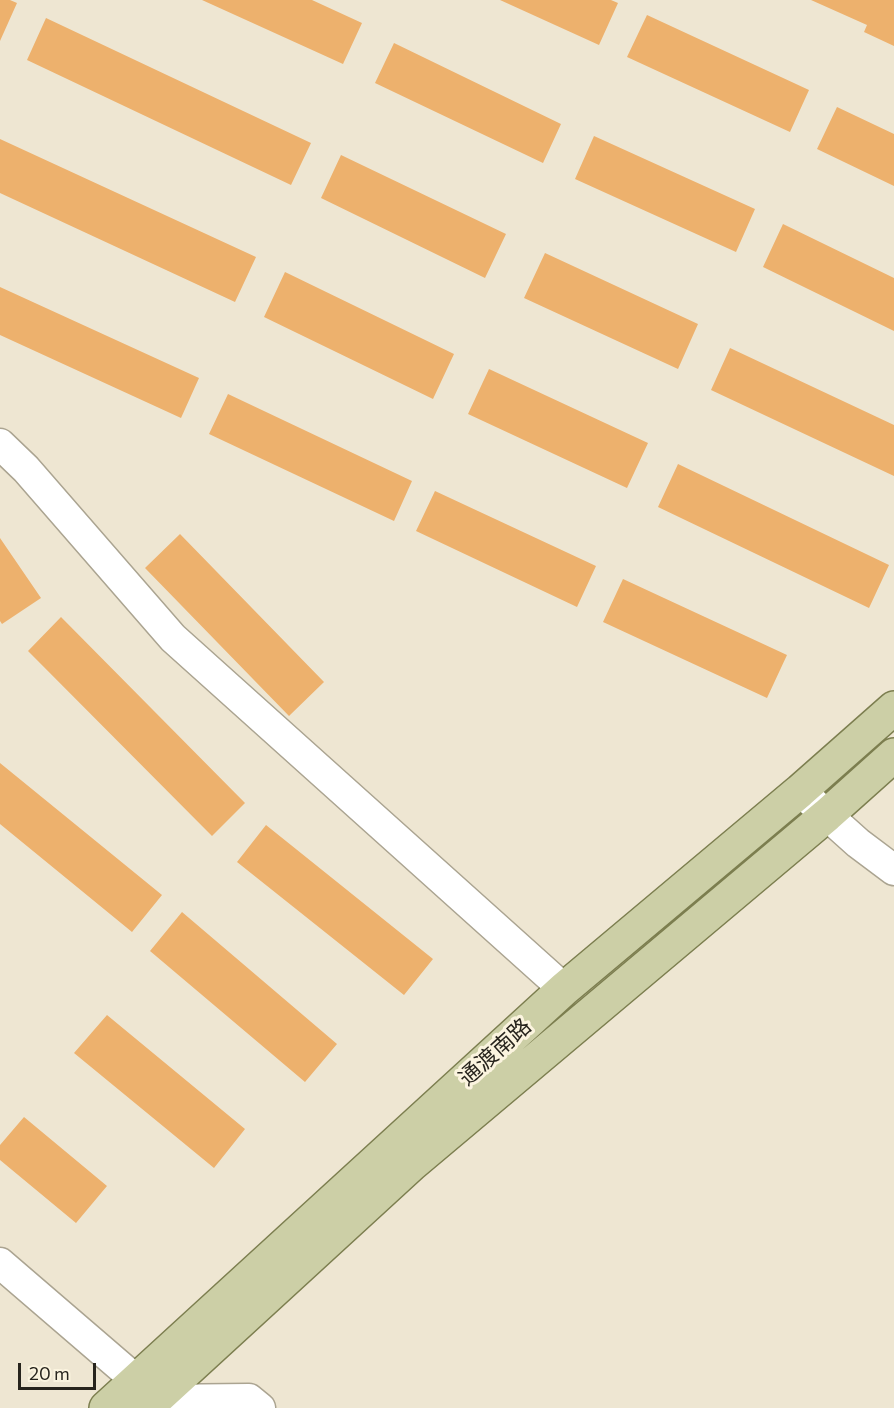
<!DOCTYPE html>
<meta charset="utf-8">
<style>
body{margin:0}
#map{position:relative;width:894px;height:1408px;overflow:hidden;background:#eee6d2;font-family:Commissioner,sans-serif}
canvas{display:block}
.scale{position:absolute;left:18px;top:1363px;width:78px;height:27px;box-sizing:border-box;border:3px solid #27241d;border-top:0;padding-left:8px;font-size:18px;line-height:21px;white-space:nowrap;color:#27241d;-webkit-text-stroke:4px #fbf4df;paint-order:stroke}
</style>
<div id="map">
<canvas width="894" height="1408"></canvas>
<div class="scale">20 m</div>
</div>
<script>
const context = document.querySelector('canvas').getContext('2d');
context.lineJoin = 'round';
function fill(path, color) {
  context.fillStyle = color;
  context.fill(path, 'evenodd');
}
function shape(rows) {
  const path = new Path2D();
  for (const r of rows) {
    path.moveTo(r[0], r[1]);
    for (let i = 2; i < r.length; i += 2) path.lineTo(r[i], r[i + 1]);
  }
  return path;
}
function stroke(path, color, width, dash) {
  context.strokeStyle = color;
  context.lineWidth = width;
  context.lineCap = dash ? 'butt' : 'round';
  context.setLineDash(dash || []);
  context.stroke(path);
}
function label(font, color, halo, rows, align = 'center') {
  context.font = font + ' Commissioner,"Noto Sans SC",sans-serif';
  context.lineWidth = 6;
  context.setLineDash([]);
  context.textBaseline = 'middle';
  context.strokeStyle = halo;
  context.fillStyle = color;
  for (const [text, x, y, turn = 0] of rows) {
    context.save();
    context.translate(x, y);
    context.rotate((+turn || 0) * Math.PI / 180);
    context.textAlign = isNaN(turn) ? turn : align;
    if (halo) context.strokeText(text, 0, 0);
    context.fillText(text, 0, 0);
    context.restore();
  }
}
fill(shape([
 [0,0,10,0,17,3,0,41],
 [202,0,312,0,362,23,343,64],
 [500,0,611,0,618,3,599,45],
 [811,0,894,0,894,46,864,32,867,25],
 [647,15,809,90,790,132,627,57],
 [46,18,311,143,291,185,27,60],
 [394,43,561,124,543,163,375,83],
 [837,107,894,134,894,186,817,149],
 [594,136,755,209,736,252,575,179],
 [0,139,256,257,235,302,0,193],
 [341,155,506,234,485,278,321,198],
 [783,224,894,278,894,331,763,267],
 [545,253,698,324,678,369,524,298],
 [285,272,454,354,433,399,264,317],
 [0,287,199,378,181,418,0,335],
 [730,348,894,425,894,476,711,390],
 [489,369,648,443,627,488,468,414],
 [228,394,412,481,394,521,209,434],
 [678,464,889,565,869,608,658,507],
 [435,491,596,566,577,607,416,531],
 [180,534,324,682,289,716,145,568],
 [0,538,41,598,2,624,0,621],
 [623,579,787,655,767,698,603,622],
 [61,617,245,803,212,836,28,651],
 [0,763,162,895,132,932,0,824],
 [266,825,433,959,404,995,237,862],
 [182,912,337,1044,305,1082,150,951],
 [107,1015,245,1129,214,1168,74,1053],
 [24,1117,107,1186,76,1223,0,1160,0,1145]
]), '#edb16d');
const minor = shape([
 [0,444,26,469,173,638,564,989],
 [800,791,858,843,894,870],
 [0,1263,136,1380,153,1398],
 [174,1408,155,1400,249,1399,260,1408]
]);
const major = shape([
 [106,1408,564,989,800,791,894,708],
 [146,1408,412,1164,827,815,894,755]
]);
stroke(minor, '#aba491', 33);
stroke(major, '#7c7e4f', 36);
stroke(minor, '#fff', 30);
stroke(major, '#cccfa6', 33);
label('22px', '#27241d', '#fbf4df', [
 ["通渡南路",495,1052,-42]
]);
</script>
